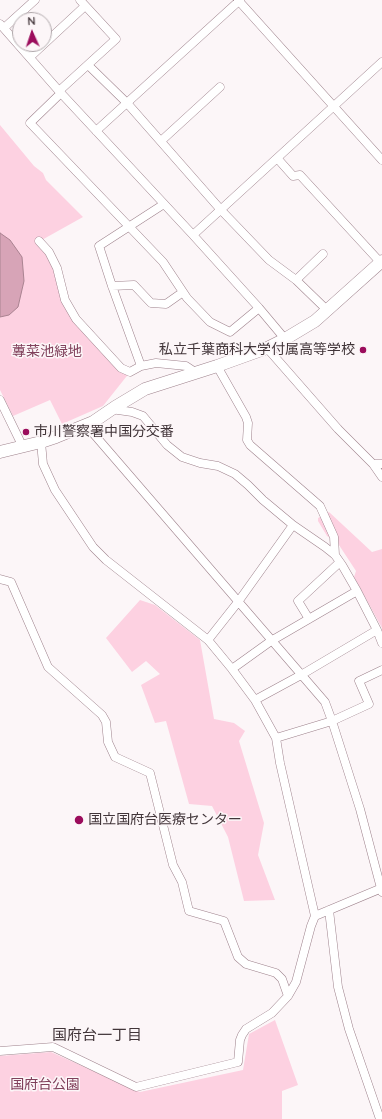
<!DOCTYPE html>
<meta charset="utf-8">
<style>
body{margin:0}
#map{position:relative;width:382px;height:1119px;overflow:hidden;background:#fcf6f8;font-family:Quicksand,sans-serif}
canvas{display:block}
.north{position:absolute;left:12px;top:12px;width:40px;height:40px;box-sizing:border-box;background:#fcf6f8;border:1px solid #b1a9ac;border-radius:50%;rotate:357deg;font-size:11px;font-weight:700;line-height:16px;text-align:center;color:#413539}
.north::after{content:'';display:block;margin:auto;width:14px;height:18px;background:#9b0c5c;clip-path:polygon(50% 0,100% 100%,50% 72%,0 100%)}
</style>
<div id="map">
<canvas width="382" height="1119"></canvas>
<div class="north">N</div>
</div>
<script>
const context = document.querySelector('canvas').getContext('2d');
context.lineJoin = 'round';
function fill(path, color) {
  context.fillStyle = color;
  context.fill(path, 'evenodd');
}
function shape(rows) {
  const path = new Path2D();
  for (const r of rows) {
    path.moveTo(r[0], r[1]);
    for (let i = 2; i < r.length; i += 2) path.lineTo(r[i], r[i + 1]);
  }
  return path;
}
function stroke(path, color, width, dash) {
  context.strokeStyle = color;
  context.lineWidth = width;
  context.lineCap = dash ? 'butt' : 'round';
  context.setLineDash(dash || []);
  context.stroke(path);
}
function label(font, color, halo, rows, align = 'center') {
  context.font = font + ' Quicksand,"Noto Sans JP",sans-serif';
  context.lineWidth = 3;
  context.setLineDash([]);
  context.textBaseline = 'middle';
  context.strokeStyle = halo;
  context.fillStyle = color;
  for (const [text, x, y, turn = 0] of rows) {
    context.save();
    context.translate(x, y);
    context.rotate((+turn || 0) * Math.PI / 180);
    context.textAlign = isNaN(turn) ? turn : align;
    if (halo) context.strokeText(text, 0, 0);
    context.fillText(text, 0, 0);
    context.restore();
  }
}
fill(shape([
 [0,125,34,166,43,173,46,180,83,217,40,241,49,252,65,300,121,368,130,372,103,406,62,424,50,400,13,416,0,390],
 [329,512,372,552,382,549,382,628,354,577,356,571,337,542,327,536,318,521,318,518],
 [140,600,155,605,200,640,214,719,234,723,245,731,239,741,264,823,258,855,275,900,244,901,228,837,212,806,189,804,166,721,155,723,141,685,160,674,146,661,132,672,106,638],
 [275,1020,298,1085,282,1091,282,1119,0,1119,0,1056,51,1052,140,1092,243,1070,249,1034]
]), '#fdd1e1');
const water = shape([
 [0,233,10,240,22,257,24,281,18,307,9,315,0,317,0,233]
]);
fill(water, '#d7a4b7');
stroke(water, '#aa8391', 1);
const street = shape([
 [238,0,382,160],
 [0,24,59,91,193,235,259,308,285,339],
 [4,28,35,0],
 [30,57,85,6],
 [88,65,127,103,221,210,269,260,296,280,323,254],
 [59,91,116,39,80,0],
 [61,93,30,123,163,262,187,298,210,322,230,332,259,308],
 [96,131,240,0],
 [161,141,220,87],
 [277,158,293,176,300,175,381,263],
 [193,235,382,62],
 [39,241,49,252,57,268,65,300,76,319,121,368,130,372,141,366,156,363,186,366,195,372],
 [296,280,327,310],
 [112,286,134,285,151,303,166,304,183,292],
 [267,348,338,429,373,464,382,464],
 [141,366,112,286,99,246,164,204],
 [217,366,246,417,248,423,247,440,250,445,320,506,334,537,335,555],
 [0,400,19,439,22,446],
 [111,409,132,412,143,416,167,445,182,457,200,463,218,466,235,474,248,485,263,500,293,525,325,547,335,555,342,565,357,591,377,630,382,643],
 [92,432,325,702,332,721,360,809,382,892],
 [373,464,382,477],
 [0,579,11,582,48,667,102,715,106,722,108,742,115,757,150,773,173,865,182,882,189,911,224,921,238,957,246,964,276,973,282,979,288,996],
 [309,619,298,601,340,562],
 [208,640,238,602,293,525],
 [232,669,271,641,357,591],
 [255,700,301,675,377,630],
 [276,738,332,721,369,704,359,681,382,670],
 [329,910,338,987,349,1029,380,1119],
 [315,916,382,888],
 [0,1051,53,1047,136,1087,238,1062,240,1040,242,1035,246,1029,272,1013,288,996,296,982,311,926,315,916,280,763,276,738,255,700,232,669,208,640,106,560,93,547,55,490,43,464,41,442]
]);
const secondary = shape([
 [0,452,41,442,56,437,93,422,115,407,145,389,217,366,267,348,285,339,315,321,382,261]
]);
stroke(street, '#9e828c', 9);
stroke(secondary, '#9e828c', 13);
stroke(street, '#fff', 8);
stroke(secondary, '#fff', 12);
for (const [x, y, r, color] of [
 [363,350,4,"#9b0c5c"],
 [26,432,4,"#9b0c5c"],
 [79,820,5,"#9b0c5c"]
]) {
  const dot = new Path2D();
  dot.arc(x, y, r, 0, 2 * Math.PI);
  context.fillStyle = color;
  context.fill(dot);
  stroke(dot, '#fcf6f8', 1.5);
}
label('14px', '#413539', '#fcf6f8', [
 ["私立千葉商科大学付属高等学校",355,350,"right"],
 ["市川警察署中国分交番",34,432],
 ["国立国府台医療センター",88,820]
], 'left');
label('14px', '#80405b', '#fcf6f8', [
 ["蓴菜池緑地",47,352],
 ["国府台公園",45,1085]
]);
label('15px', '#413539', '#fcf6f8', [
 ["国府台一丁目",97,1035]
]);
</script>
